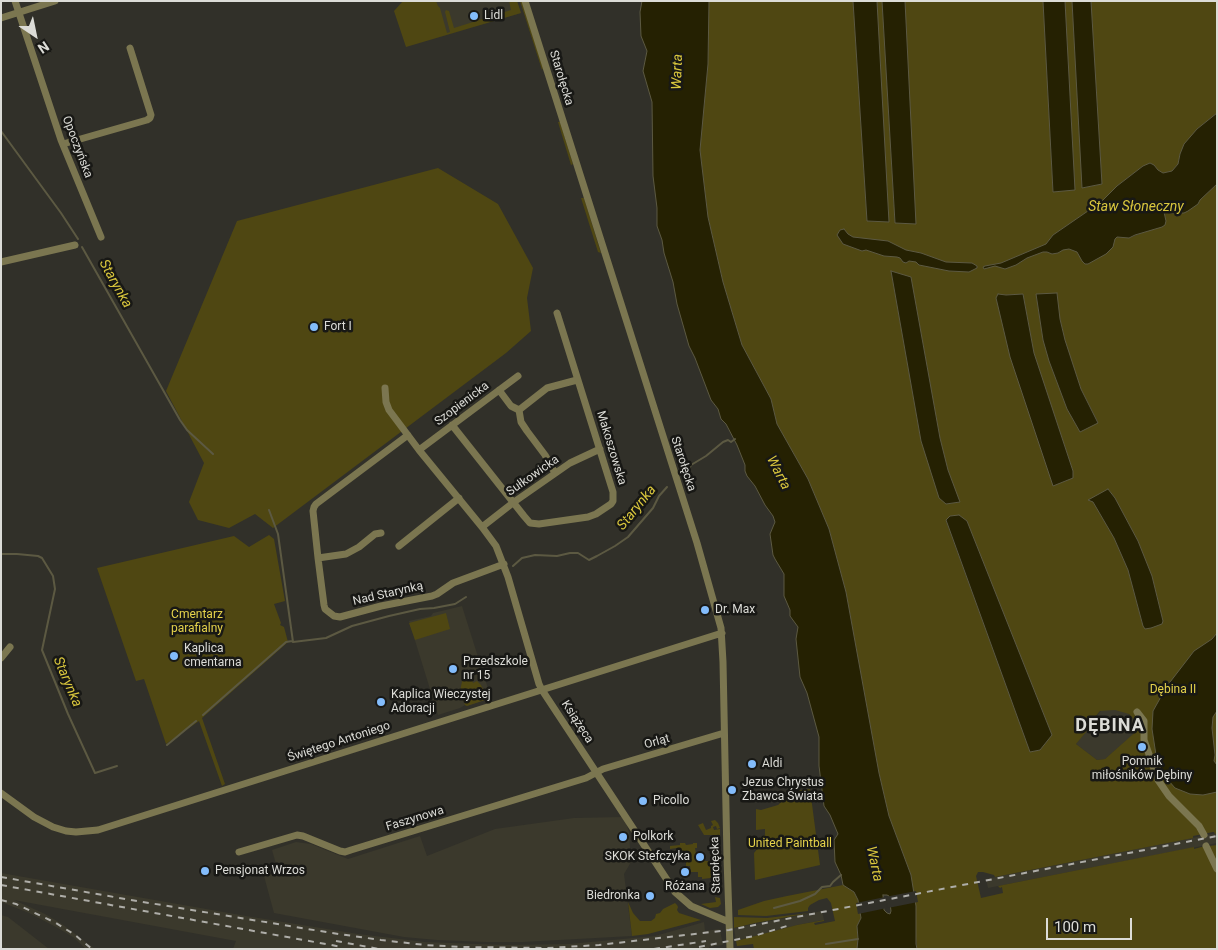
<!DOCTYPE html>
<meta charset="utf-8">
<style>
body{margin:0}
#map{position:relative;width:1218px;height:950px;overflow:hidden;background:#313029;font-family:Roboto,sans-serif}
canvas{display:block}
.frame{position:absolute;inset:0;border:2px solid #dcdcd7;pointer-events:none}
.north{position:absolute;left:10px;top:10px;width:50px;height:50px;-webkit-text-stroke:4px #181815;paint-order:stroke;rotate:146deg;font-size:14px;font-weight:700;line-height:20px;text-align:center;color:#dcdcd7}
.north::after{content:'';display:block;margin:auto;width:18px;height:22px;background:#dcdcd7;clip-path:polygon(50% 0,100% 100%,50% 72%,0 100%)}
.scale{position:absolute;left:1046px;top:918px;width:86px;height:22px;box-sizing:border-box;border:2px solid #dcdcd7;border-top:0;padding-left:6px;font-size:15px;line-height:18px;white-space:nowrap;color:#dcdcd7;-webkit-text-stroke:4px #181815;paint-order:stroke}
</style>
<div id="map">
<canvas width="1218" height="950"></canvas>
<div class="frame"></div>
<div class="north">N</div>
<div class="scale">100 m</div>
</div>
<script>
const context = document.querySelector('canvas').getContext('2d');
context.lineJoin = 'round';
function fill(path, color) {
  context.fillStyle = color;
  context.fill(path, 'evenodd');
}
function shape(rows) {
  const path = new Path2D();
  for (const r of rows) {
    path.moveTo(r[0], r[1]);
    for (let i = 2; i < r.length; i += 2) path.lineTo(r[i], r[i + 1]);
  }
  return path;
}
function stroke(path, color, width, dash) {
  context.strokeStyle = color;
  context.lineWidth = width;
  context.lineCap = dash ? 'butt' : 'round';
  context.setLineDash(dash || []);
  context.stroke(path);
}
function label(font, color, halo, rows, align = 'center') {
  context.font = font + ' Roboto,sans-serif';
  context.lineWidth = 5;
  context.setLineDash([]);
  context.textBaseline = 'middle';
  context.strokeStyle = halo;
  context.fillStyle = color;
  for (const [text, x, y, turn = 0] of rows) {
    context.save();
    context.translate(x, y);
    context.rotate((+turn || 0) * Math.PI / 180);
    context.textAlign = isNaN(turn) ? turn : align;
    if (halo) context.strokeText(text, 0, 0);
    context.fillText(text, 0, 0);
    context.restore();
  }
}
fill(shape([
 [433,1,517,1,521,13,444,35],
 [462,606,491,698,467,706,465,705,460,708,438,715,409,621,431,616,433,613],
 [1107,704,1123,709,1142,727,1105,759,1097,760,1076,744,1091,725,1090,723],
 [624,817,629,832,631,862,624,874,632,936,523,942,486,942,437,940,404,937,274,913,264,876,278,871,272,850,296,842,311,844,348,859,420,836,427,856,495,829,574,818],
 [1217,833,1217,843,988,888,986,879],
 [1,873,246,916,358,934,425,942,505,945,569,944,655,936,704,922,705,931,719,929,720,930,723,945,709,947,709,949,233,949,236,941,14,900,45,914,62,924,95,949,86,949,73,937,56,927,29,913,1,902],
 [822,911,824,920,797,925,758,936,736,941,734,928],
 [1,915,8,917,49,949,1,949]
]), '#3b392c');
fill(shape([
 [403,1,436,1,438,6,440,8,447,33,450,32,445,12,446,10,449,11,454,28,511,10,509,1,517,1,521,13,406,47,394,11],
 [520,1,522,1,543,68,542,70],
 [709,1,853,1,867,221,889,222,877,1,882,1,895,222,915,224,905,1,1043,1,1053,192,1075,189,1065,1,1072,1,1083,188,1102,184,1091,1,1217,1,1217,113,1197,129,1180,154,1178,164,1172,171,1163,173,1158,170,1143,166,1117,186,1110,194,1089,211,1053,235,1046,244,1047,252,1052,254,1058,253,1058,248,1115,239,1117,237,1129,238,1152,229,1162,227,1166,221,1164,212,1164,204,1165,202,1167,203,1169,212,1200,200,1217,184,1217,833,1215,834,1214,832,1213,832,1193,836,1193,838,995,877,994,875,983,872,978,872,976,876,981,898,1003,893,1002,887,1000,888,998,886,1194,847,1194,849,1209,845,1209,846,1217,845,1217,949,917,949,911,875,889,816,879,773,846,592,829,529,808,479,777,424,771,399,742,345,723,282,708,217,700,150,708,64],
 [891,271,911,278,940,438,948,470,959,502,946,504,921,441],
 [998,294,1006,295,1023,294,1034,353,1073,471],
 [1036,295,1060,319,1065,340,1073,366,1081,389,1098,422,1080,432,1067,409,1049,361,1043,340],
 [1108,489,1115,498,1138,541,1152,576,1163,621,1142,623,1128,570,1114,538,1093,502],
 [950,516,967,521,1052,735,1040,750,1030,752,946,521],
 [1115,710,1129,714,1140,726,1140,728,1105,759,1097,760,1076,744,1092,725,1090,723,1100,711],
 [558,122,560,122,573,164,571,165],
 [438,168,498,204,533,268,527,298,531,331,506,353,273,528,255,514,229,528,198,520,189,502,204,463,166,391,237,221],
 [581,198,584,198,601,253,598,252],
 [269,535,274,539,285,601,274,604,281,623,280,625,284,627,288,642,202,718,225,784,222,786,199,721,166,744,144,679,136,681,97,568,234,536,249,547],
 [446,613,450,629,415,640,409,623],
 [470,674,473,683,477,681,481,685,488,699,467,706,465,705,460,691,463,677],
 [810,789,820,865,755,880,754,853,758,848,758,839,765,835,765,829,756,830,756,809,761,810,778,805,793,791],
 [715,820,718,823,720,828,717,829,716,826,713,827,714,830,720,829,720,835,704,835,698,825,703,823,706,830,711,828,711,826,713,825,711,821],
 [680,843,685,843,686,845,693,844,693,843,697,843,697,848,695,848,697,858,704,858,705,861,717,861,717,864,721,864,721,872,720,877,702,879,702,877,698,877,698,872,691,872,690,866,686,866,686,861,684,861,683,853,678,854,677,848,670,849,670,846,680,845],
 [843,885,854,892,858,900,861,918,857,926,858,939,857,949,754,949,753,944,737,946,736,941,797,925,824,920,824,921,814,923,815,925,835,921,831,903,827,898,819,900,810,905,808,908,808,911,766,916,738,915,738,910,764,901,787,896],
 [715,897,720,898,721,904,718,907,710,908,701,904,716,902],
 [628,902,633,913,640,921,651,921,655,918,656,914,660,913,663,909,675,903,677,905,678,907,677,910,679,913,701,920,648,934,632,936],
 [810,913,755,923,734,928,734,917,767,918]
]), '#4f4712');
const water = shape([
 [642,1,709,1,708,64,700,150,708,217,723,282,742,345,771,399,777,424,808,479,829,529,846,592,879,773,889,816,911,875,916,906,916,944,917,949,857,949,858,939,857,926,861,918,858,900,854,892,843,885,841,875,835,862,834,840,838,834,830,815,824,806,819,766,819,737,807,693,800,677,796,639,798,627,790,616,790,610,784,596,784,574,775,559,773,555,770,534,775,522,773,516,765,505,755,486,747,476,745,471,745,465,737,445,726,424,721,419,718,409,711,400,695,358,689,346,677,304,673,282,664,253,662,240,657,226,657,208,653,176,652,102,643,71,647,51,641,36,640,12,642,1],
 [883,895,887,895,889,896,891,911,890,914,887,913,884,910,883,895],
 [853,1,877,1,889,222,867,221,853,1],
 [882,1,905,1,916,224,895,223,882,1],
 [1043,1,1065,1,1075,190,1053,192,1043,1],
 [1072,1,1091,1,1102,184,1082,188,1072,1],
 [1217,113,1217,184,1200,200,1198,204,1188,211,1184,213,1171,213,1169,212,1167,204,1165,202,1164,204,1164,212,1166,221,1165,225,1162,227,1135,235,1129,238,1117,237,1115,239,1113,247,1106,254,1088,264,1085,264,1082,261,1077,252,1069,249,1063,250,1058,253,1052,254,1047,252,1043,252,1027,258,1016,265,1005,269,995,266,984,269,983,267,985,266,1001,263,1046,244,1053,235,1101,202,1117,186,1143,166,1150,163,1154,165,1158,170,1163,173,1172,171,1178,164,1180,154,1184,144,1197,129,1217,113],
 [844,229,848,234,853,237,888,241,906,250,921,253,946,262,972,263,977,266,977,268,969,272,949,271,919,265,916,262,909,261,906,263,903,262,900,258,897,257,884,256,866,250,862,251,843,244,837,235,840,230,844,229],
 [891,271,911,277,940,438,948,470,960,502,946,504,939,498,921,441,891,271],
 [1057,293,1060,319,1065,340,1081,389,1098,423,1080,432,1067,409,1049,361,1043,340,1036,294,1057,293],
 [998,294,1006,295,1023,294,1034,353,1073,471,1073,478,1053,486,1010,357,996,298,998,294],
 [1108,489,1115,498,1138,541,1152,576,1163,621,1162,624,1151,628,1145,629,1143,626,1128,570,1114,538,1093,502,1088,500,1108,489],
 [959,515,967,521,1052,735,1040,750,1030,752,946,520,950,516,959,515],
 [1217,633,1217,711,1213,717,1212,728,1215,755,1214,761,1217,765,1217,792,1203,795,1190,794,1175,788,1162,773,1156,755,1152,729,1153,711,1167,686,1194,651,1212,639,1217,633]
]);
fill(water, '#252102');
stroke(water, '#5c5942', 1);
fill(shape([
 [916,891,918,902,888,908,886,898,885,897],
 [885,897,887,908,858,914,856,903]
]), '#313029');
stroke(shape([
 [1,131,61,213,78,239],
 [82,247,180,420,187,430,213,454],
 [687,473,691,465,706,456,723,442,728,440,731,442,735,439],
 [269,510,278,534,293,642,326,638,352,626,389,616,420,609,434,608,455,604,466,597],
 [1,554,17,554,38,556,42,558,53,576,55,589,42,650,68,714,95,773,117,766],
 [513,566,522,558,535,555,557,556,570,553,578,553,589,560,597,556,615,546,628,537,653,508,659,496,667,487],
 [203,715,286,642,292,641],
 [167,745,196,721],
 [774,908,800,901,815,894,822,887,830,886,833,882,841,875],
 [826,944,858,939]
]), '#5c5942', 2);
stroke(shape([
 [15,1,61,140,101,237],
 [525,1,697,543,721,628,723,662,727,858,730,949],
 [1,18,55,1],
 [63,144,147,120,150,118,151,115,130,48],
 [1,262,75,245],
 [385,388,386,402,389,410,419,450,482,527,496,546,508,577,539,684,542,690,675,892,691,906,729,922],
 [499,390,511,406,519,410],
 [519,410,521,422,527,431,545,455,555,473],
 [519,410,547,388,577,380],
 [452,425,524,516,530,523,539,524,588,517,596,514,611,504,613,501,613,492,557,313],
 [408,435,316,504,314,507,313,511,318,558,324,605,325,609,334,616,340,617,381,606,432,596,437,594,453,583,504,564],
 [419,450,518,376],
 [482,527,514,502,570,463,600,449],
 [399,546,459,498],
 [318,558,346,554,359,547,375,534,381,533],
 [1,658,10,647],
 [1137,712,1144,721,1144,740,1158,780,1169,796,1199,826,1204,835],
 [1,793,34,817,53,827,66,831,76,832,98,830,722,633],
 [1206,846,1217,869],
 [239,852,297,835,303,836,340,851,345,852,351,850,586,778,603,769,724,733]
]), '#7b7650', 7);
stroke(shape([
 [1,877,131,900,332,933,381,940,425,945,463,947,547,948,599,945,729,930,1217,836],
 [1,885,342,947],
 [1,900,16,904,56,923,75,935,92,949],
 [336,941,379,949],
 [699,947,754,936,787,926],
 [654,949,706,941]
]), '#aeada8', 2, [6, 6]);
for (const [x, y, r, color] of [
 [474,16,5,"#83bcfb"],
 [314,327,5,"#83bcfb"],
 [705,610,5,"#83bcfb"],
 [174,656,5,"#83bcfb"],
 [453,669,5,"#83bcfb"],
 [381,702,5,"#83bcfb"],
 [1142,747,5,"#83bcfb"],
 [752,764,5,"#83bcfb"],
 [732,790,5,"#83bcfb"],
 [643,801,5,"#83bcfb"],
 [623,837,5,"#83bcfb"],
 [700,857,5,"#83bcfb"],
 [205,871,5,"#83bcfb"],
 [685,872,5,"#83bcfb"],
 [650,896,5,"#83bcfb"]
]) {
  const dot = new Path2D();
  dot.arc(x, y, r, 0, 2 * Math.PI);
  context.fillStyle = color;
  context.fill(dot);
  stroke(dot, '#181815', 2);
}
label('12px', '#dcdcd7', '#181815', [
 ["Lidl",484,16],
 ["Fort I",324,327],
 ["Dr. Max",715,610],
 ["Kaplica",184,649],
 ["cmentarna",184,663],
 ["Przedszkole",463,662],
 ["nr 15",463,676],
 ["Kaplica Wieczystej",391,695],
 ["Adoracji",391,709],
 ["Pomnik",1142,762,"center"],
 ["miłośników Dębiny",1142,776,"center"],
 ["Aldi",762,764],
 ["Jezus Chrystus",742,783],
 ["Zbawca Świata",742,797],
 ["Picollo",653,801],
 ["Polkork",633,837],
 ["SKOK Stefczyka",690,857,"right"],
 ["Pensjonat Wrzos",215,871],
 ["Różana",685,887,"center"],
 ["Biedronka",640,896,"right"]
], 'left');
label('12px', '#dcdcd7', '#181815', [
 ["Starołęcka",561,78,73],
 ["Opoczyńska",77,147,69],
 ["Szopienicka",462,404,-37],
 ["Makoszowska",611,448,73],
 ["Starołęcka",683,464,72],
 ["Sułkowicka",533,476,-35],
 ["Nad Starynką",388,594,-13],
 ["Książęca",577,722,57],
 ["Świętego Antoniego",339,742,-18],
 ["Orląt",657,742,-16],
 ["Faszynowa",415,819,-17],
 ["Starołęcka",716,865,-92]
]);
label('12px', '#e5d24b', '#181815', [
 ["Cmentarz",197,615],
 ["parafialny",197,629],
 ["Dębina II",1173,690],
 ["United Paintball",790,844]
]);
label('italic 14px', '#dac73d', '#181815', [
 ["Warta",678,72,-88],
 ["Staw Słoneczny",1136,207],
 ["Starynka",115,284,61],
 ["Warta",778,473,63],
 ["Starynka",637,508,-51],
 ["Starynka",67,682,67],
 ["Warta",874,864,78]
]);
context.letterSpacing = '1px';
label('bold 18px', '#dcdcd7', '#181815', [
 ["DĘBINA",1110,726]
]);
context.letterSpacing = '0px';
</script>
